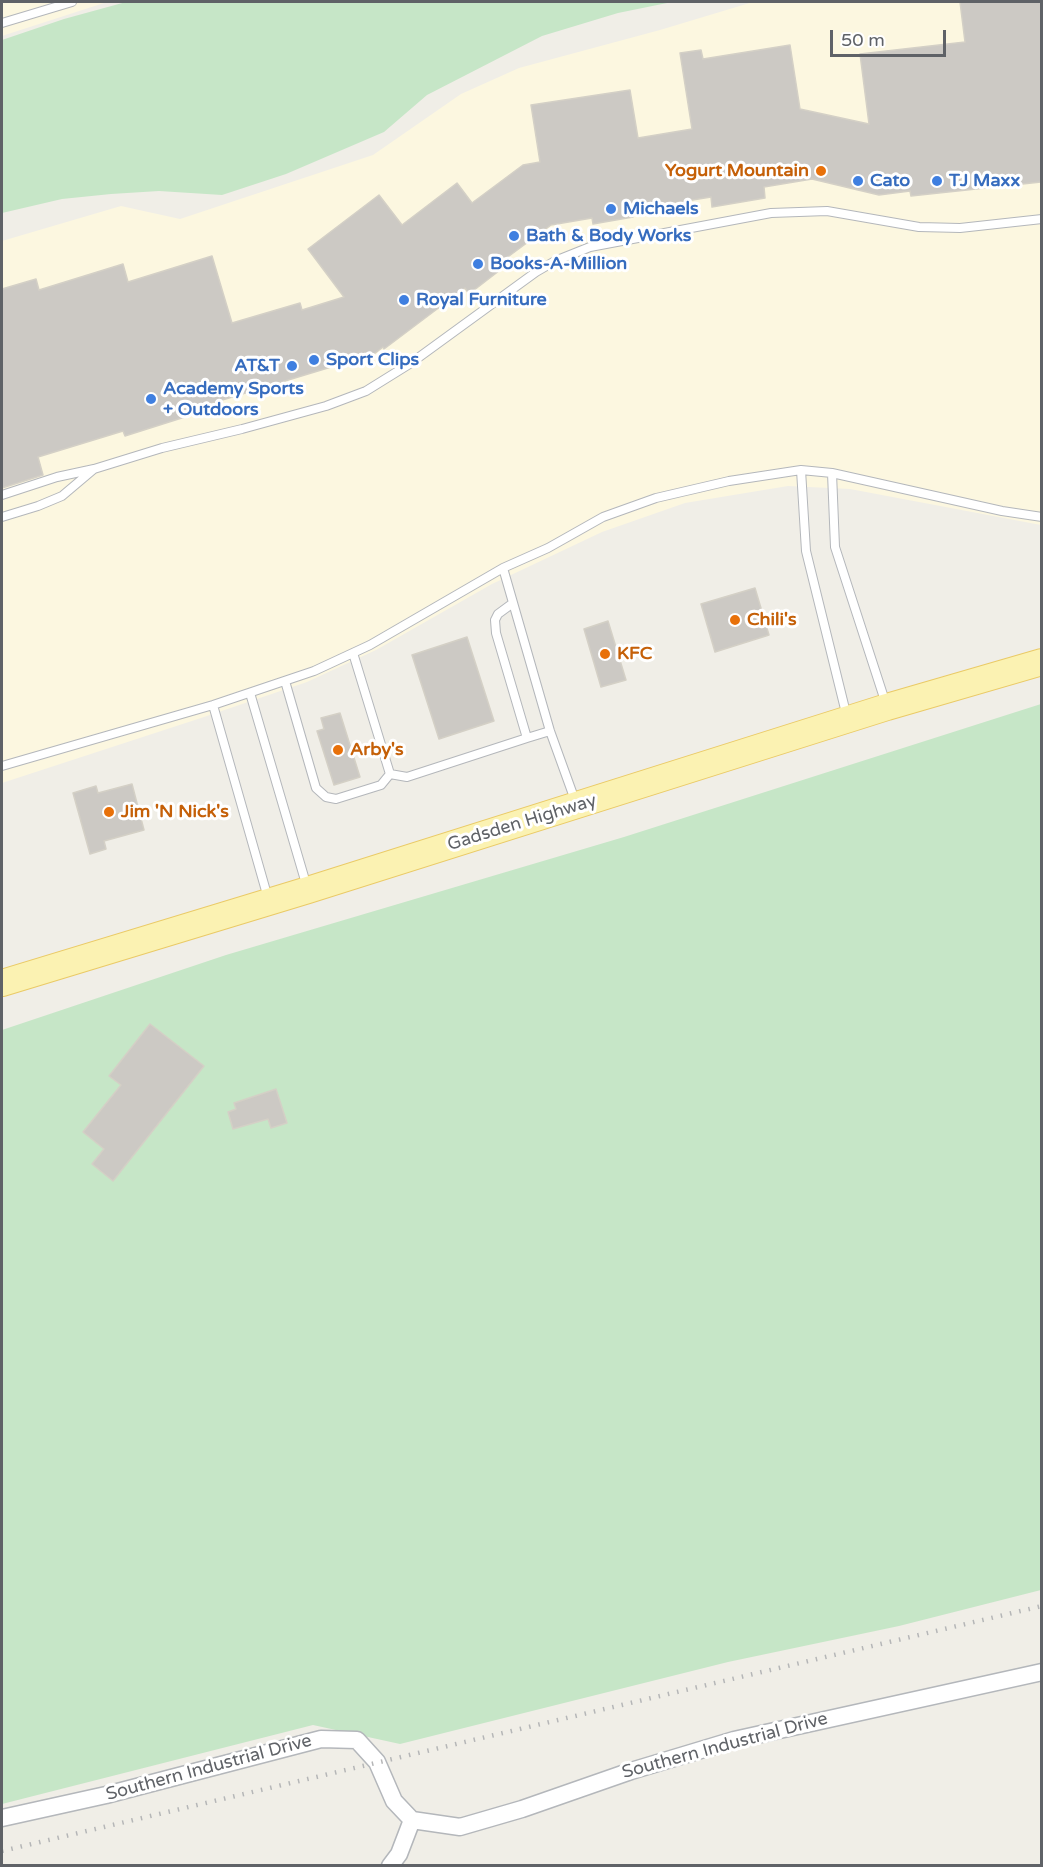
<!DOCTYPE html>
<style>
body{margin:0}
#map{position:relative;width:1043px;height:1867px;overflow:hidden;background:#f0eee7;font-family:"Varela Round",sans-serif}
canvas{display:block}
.frame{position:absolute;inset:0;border:3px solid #5f6267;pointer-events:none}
.scale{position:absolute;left:830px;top:30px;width:116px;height:27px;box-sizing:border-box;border:3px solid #5f6267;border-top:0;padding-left:8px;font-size:18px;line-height:21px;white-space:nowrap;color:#5f6267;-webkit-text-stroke:4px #fff;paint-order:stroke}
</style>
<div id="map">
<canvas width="1043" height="1867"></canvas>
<div class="frame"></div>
<div class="scale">50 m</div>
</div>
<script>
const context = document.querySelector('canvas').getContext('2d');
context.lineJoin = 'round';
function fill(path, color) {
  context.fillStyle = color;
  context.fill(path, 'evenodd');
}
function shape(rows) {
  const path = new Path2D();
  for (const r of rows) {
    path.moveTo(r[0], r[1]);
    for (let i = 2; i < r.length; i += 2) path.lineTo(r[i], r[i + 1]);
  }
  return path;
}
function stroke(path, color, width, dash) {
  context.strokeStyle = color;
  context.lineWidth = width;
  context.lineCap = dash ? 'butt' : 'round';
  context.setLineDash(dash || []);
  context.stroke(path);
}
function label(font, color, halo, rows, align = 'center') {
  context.font = font + ' "Varela Round",sans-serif';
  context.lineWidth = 6;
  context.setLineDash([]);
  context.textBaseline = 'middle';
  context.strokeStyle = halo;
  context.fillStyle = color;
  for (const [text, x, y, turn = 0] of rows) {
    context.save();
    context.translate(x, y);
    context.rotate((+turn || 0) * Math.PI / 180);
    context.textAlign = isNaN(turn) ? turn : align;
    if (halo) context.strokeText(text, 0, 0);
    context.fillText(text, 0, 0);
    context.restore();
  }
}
fill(shape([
 [2,2,107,2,2,36],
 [753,2,1041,2,1041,525,850,489,788,486,685,503,602,532,492,584,376,650,307,682,204,717,2,783,2,241,121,206,180,219,373,155,461,94,519,68,660,30]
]), '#fcf7e0');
fill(shape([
 [126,2,672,2,618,13,542,36,427,95,384,132,286,174,222,195,159,191,111,194,62,199,2,213,2,40,64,19],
 [1041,704,1041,1590,899,1626,728,1662,400,1744,313,1725,2,1804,2,1030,226,955,624,837]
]), '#c6e6c7');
const building = shape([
 [960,2,1041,2,1041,182,911,196,910,191,879,195,812,179,764,187,765,198,712,207,711,197,631,210,633,217,593,224,592,218,551,225,501,262,504,267,469,294,465,288,384,349,383,347,374,354,186,411,188,416,125,436,123,431,38,457,43,475,2,488,2,289,36,279,39,290,123,264,128,282,212,256,232,323,300,303,302,310,344,297,308,249,379,195,402,225,457,183,472,203,523,165,540,162,531,105,630,90,638,138,692,129,680,53,701,50,703,59,790,45,800,109,869,124,860,54,965,42,960,2],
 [755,588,769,635,715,652,701,604,755,588],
 [608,621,626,680,601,687,584,629,608,621],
 [467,637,494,721,439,739,412,655,467,637],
 [340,713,360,777,334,785,317,731,324,729,321,718,340,713],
 [132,784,144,830,104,841,106,849,90,854,73,793,96,786,98,793,132,784],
 [150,1024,204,1066,113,1181,92,1164,104,1149,83,1132,121,1085,109,1076,150,1024],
 [276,1089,287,1123,271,1128,268,1119,233,1129,228,1112,236,1109,234,1103,276,1089]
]);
fill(building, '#ccc9c4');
stroke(building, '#d4d0c6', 1.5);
const service = shape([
 [2,23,72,2],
 [801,470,806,551,847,717],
 [832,473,835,547,886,704],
 [2,495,57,477,94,469],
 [2,517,38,506,62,496,94,469,162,448,242,429,326,406,366,391,411,363,536,272,555,261,590,247,771,213,827,211,919,227,960,228,1042,219],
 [503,568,550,731,576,803],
 [513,603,498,614,495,620,496,633,527,738,550,731],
 [285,681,316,788,326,797,336,799,381,785,390,774,353,653],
 [250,693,307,887],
 [213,705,268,898],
 [2,766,213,705,314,671,370,645,503,568,548,548,603,517,656,498,729,481,801,470,832,473,1002,511,1042,517],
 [390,774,407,777,527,738]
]);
const minor = shape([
 [2,1818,106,1795,321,1739,357,1740,377,1762,394,1801,412,1820,460,1827,522,1809,631,1771,734,1740,1042,1672],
 [390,1866,399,1854,412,1820]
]);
const primary = shape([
 [2,983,308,890,887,707,1042,662]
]);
stroke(service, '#b4b7bb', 10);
stroke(minor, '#b4b7bb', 19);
stroke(primary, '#eaca66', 28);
stroke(service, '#fff', 8);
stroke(minor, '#fff', 16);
stroke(primary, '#fbf2b2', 26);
stroke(shape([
 [2,1851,1042,1606]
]), '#b5b6b7', 4.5, [1.5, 8]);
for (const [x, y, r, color] of [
 [821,171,6,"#e8710a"],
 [858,181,6,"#3f7fe0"],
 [937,181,6,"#3f7fe0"],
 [611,209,6,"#3f7fe0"],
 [514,236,6,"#3f7fe0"],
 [478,264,6,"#3f7fe0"],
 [404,300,6,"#3f7fe0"],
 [314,360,6,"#3f7fe0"],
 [292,366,6,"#3f7fe0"],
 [151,399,6,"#3f7fe0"],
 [735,620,6,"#e8710a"],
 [605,654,6,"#e8710a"],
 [338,750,6,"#e8710a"],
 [109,812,6,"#e8710a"]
]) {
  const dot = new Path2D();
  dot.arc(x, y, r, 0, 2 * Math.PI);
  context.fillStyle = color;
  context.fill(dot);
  stroke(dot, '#fff', 2);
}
label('bold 18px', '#c56008', '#fff', [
 ["Yogurt Mountain",809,171,"right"],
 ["Chili's",747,620],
 ["KFC",617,654],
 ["Arby's",350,750],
 ["Jim 'N Nick's",121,812]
], 'left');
label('bold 18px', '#366cbe', '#fff', [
 ["Cato",870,181],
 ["TJ Maxx",949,181],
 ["Michaels",623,209],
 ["Bath & Body Works",526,236],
 ["Books-A-Million",490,264],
 ["Royal Furniture",416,300],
 ["Sport Clips",326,360],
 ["AT&T",280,366,"right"],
 ["Academy Sports",163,389],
 ["+ Outdoors",163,410]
], 'left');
label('18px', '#5f6267', '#fff', [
 ["Gadsden Highway",522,823,-17],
 ["Southern Industrial Drive",725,1746,-15],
 ["Southern Industrial Drive",209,1768,-15]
]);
</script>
